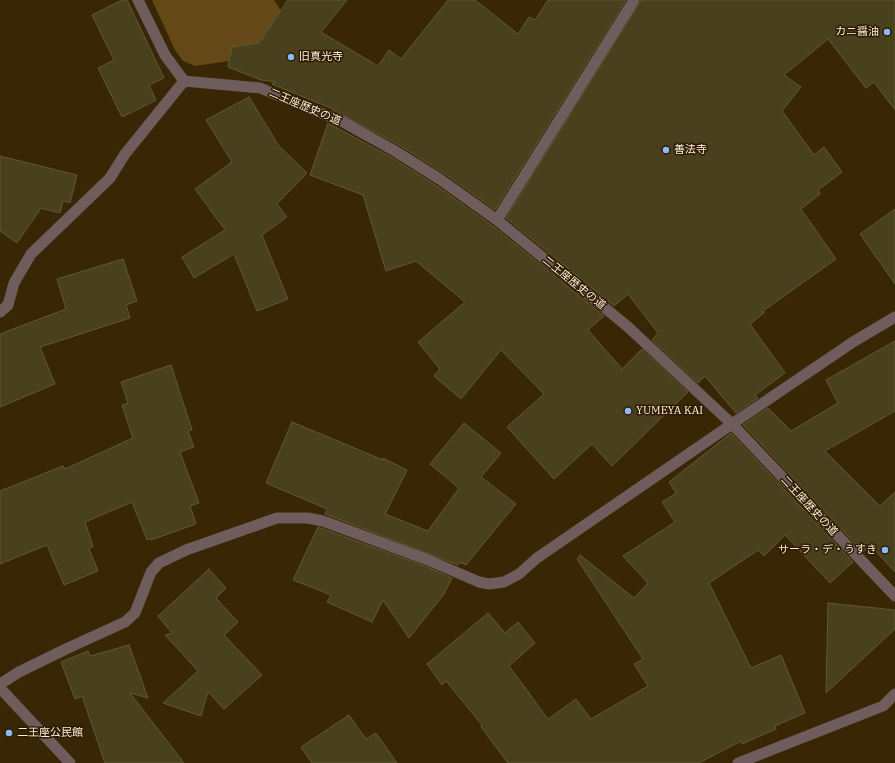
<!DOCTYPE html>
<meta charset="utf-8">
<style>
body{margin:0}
canvas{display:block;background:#392604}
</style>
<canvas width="895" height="763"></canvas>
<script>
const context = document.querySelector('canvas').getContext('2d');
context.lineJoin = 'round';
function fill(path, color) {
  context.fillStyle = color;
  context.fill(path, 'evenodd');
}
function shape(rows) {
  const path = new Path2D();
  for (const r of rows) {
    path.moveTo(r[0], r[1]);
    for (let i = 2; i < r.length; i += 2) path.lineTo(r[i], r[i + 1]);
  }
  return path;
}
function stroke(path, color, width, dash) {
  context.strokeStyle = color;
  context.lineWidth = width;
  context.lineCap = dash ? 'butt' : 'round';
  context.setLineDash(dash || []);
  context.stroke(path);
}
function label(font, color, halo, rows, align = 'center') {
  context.font = font + ' "IBM Plex Serif","Noto Sans JP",serif';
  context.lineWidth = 3;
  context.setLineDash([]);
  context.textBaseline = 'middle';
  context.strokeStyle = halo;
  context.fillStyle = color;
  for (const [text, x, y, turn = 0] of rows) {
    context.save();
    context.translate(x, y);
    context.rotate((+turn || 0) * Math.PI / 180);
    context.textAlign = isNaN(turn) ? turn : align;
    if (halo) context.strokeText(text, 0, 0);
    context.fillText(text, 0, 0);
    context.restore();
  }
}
fill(shape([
 [152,0,274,0,281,11,259,43,232,47,229,61,195,66,183,61,175,50]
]), '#644817');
const building = shape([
 [122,0,127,0,164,78,149,85,156,100,122,117,98,68,114,60,92,15,122,0],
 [288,0,347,0,321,32,378,66,389,50,401,59,448,0,475,0,518,34,529,17,535,20,548,0,626,0,495,210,445,174,399,145,333,110,333,109,272,84,276,82,261,80,228,67,232,47,259,43,288,0],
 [641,0,895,0,895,110,874,82,866,88,828,39,784,75,801,87,782,111,814,155,824,147,842,172,818,190,820,194,801,209,836,259,763,311,764,313,750,324,785,373,755,395,758,398,736,413,705,376,698,383,652,340,658,333,628,294,614,306,506,218,641,0],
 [249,97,279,146,307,173,277,204,287,217,262,235,288,299,257,311,234,254,194,278,182,257,225,230,195,189,232,162,206,120,249,97],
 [328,123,391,157,437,186,493,226,604,316,588,330,622,369,642,349,688,392,612,466,592,444,554,479,507,427,544,394,501,350,461,399,434,376,440,369,418,342,465,302,416,261,386,271,363,195,310,175,328,123],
 [0,156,77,175,70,203,63,201,60,213,41,208,17,243,0,231,0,156],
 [895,209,895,284,860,234,895,209],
 [123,259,137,301,126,305,130,318,40,347,55,384,0,407,0,334,66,309,57,279,123,259],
 [895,341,895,411,825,451,880,506,895,492,895,572,870,545,863,552,743,425,768,408,791,431,838,403,826,380,895,341],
 [171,365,192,430,188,431,194,447,180,452,199,503,190,506,196,524,151,540,150,538,147,540,132,502,85,522,93,546,89,549,98,571,64,585,47,545,0,564,0,491,63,466,65,469,133,438,122,405,128,403,121,382,171,365],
 [292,422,383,460,383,458,407,470,385,514,428,531,459,488,430,464,464,423,501,453,481,477,516,504,466,565,460,562,458,565,325,514,327,509,266,483,292,422],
 [731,433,853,562,830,583,785,535,764,556,758,550,709,583,751,668,781,655,805,713,775,726,776,729,742,744,741,741,699,763,508,763,481,727,482,725,446,681,442,685,427,664,488,613,505,633,518,622,535,643,509,666,548,719,576,699,591,719,648,686,634,664,643,659,577,559,580,555,634,598,648,583,623,556,675,522,662,502,676,493,669,482,731,433],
 [318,527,425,566,452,578,444,594,409,638,383,600,372,622,327,602,331,595,293,580,318,527],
 [209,569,226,588,216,598,238,622,224,635,262,675,224,709,208,692,201,716,163,703,198,671,165,635,172,633,158,616,209,569],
 [828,603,895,610,895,629,826,693,828,603],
 [129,645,148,698,130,693,184,763,105,763,82,696,75,699,61,662,88,651,90,656,129,645],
 [349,715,366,739,376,733,397,763,312,763,301,747,349,715]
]);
fill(building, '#49411d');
stroke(building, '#605834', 1);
stroke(shape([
 [138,0,165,55,184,81],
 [184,81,260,88,343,122,395,151,441,180,497,220,627,326,732,424,895,596],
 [497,220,634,0],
 [0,312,8,305,14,283,31,254,110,178,125,154,184,81],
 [0,684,19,672,68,648,125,622,135,613,151,572,159,563,186,550,277,518,308,518,323,521,428,560,479,582,489,584,504,582,519,574,537,558,732,424,853,342,895,317],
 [0,688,70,763],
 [738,763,883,706,895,694]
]), '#6f5c5c', 11);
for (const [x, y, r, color] of [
 [887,32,4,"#8bb9fc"],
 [291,57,4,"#8bb9fc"],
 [666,150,4,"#8bb9fc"],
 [628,411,4,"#8bb9fc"],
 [885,550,4,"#8bb9fc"],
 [9,733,4,"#8bb9fc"]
]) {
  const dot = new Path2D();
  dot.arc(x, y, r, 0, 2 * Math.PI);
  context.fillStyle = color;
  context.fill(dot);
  stroke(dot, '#2e1c00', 1.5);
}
label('11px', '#fcefdd', '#2e1c00', [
 ["カニ醤油",879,32,"right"],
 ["旧真光寺",299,57],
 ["善法寺",674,150],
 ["YUMEYA KAI",636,411],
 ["サーラ・デ・うすき",877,550,"right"],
 ["二王座公民館",17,733]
], 'left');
label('11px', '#fcefdd', '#2e1c00', [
 ["二王座歴史の道",305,107,23],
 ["二王座歴史の道",574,283,39],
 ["二王座歴史の道",809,506,47]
]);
</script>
